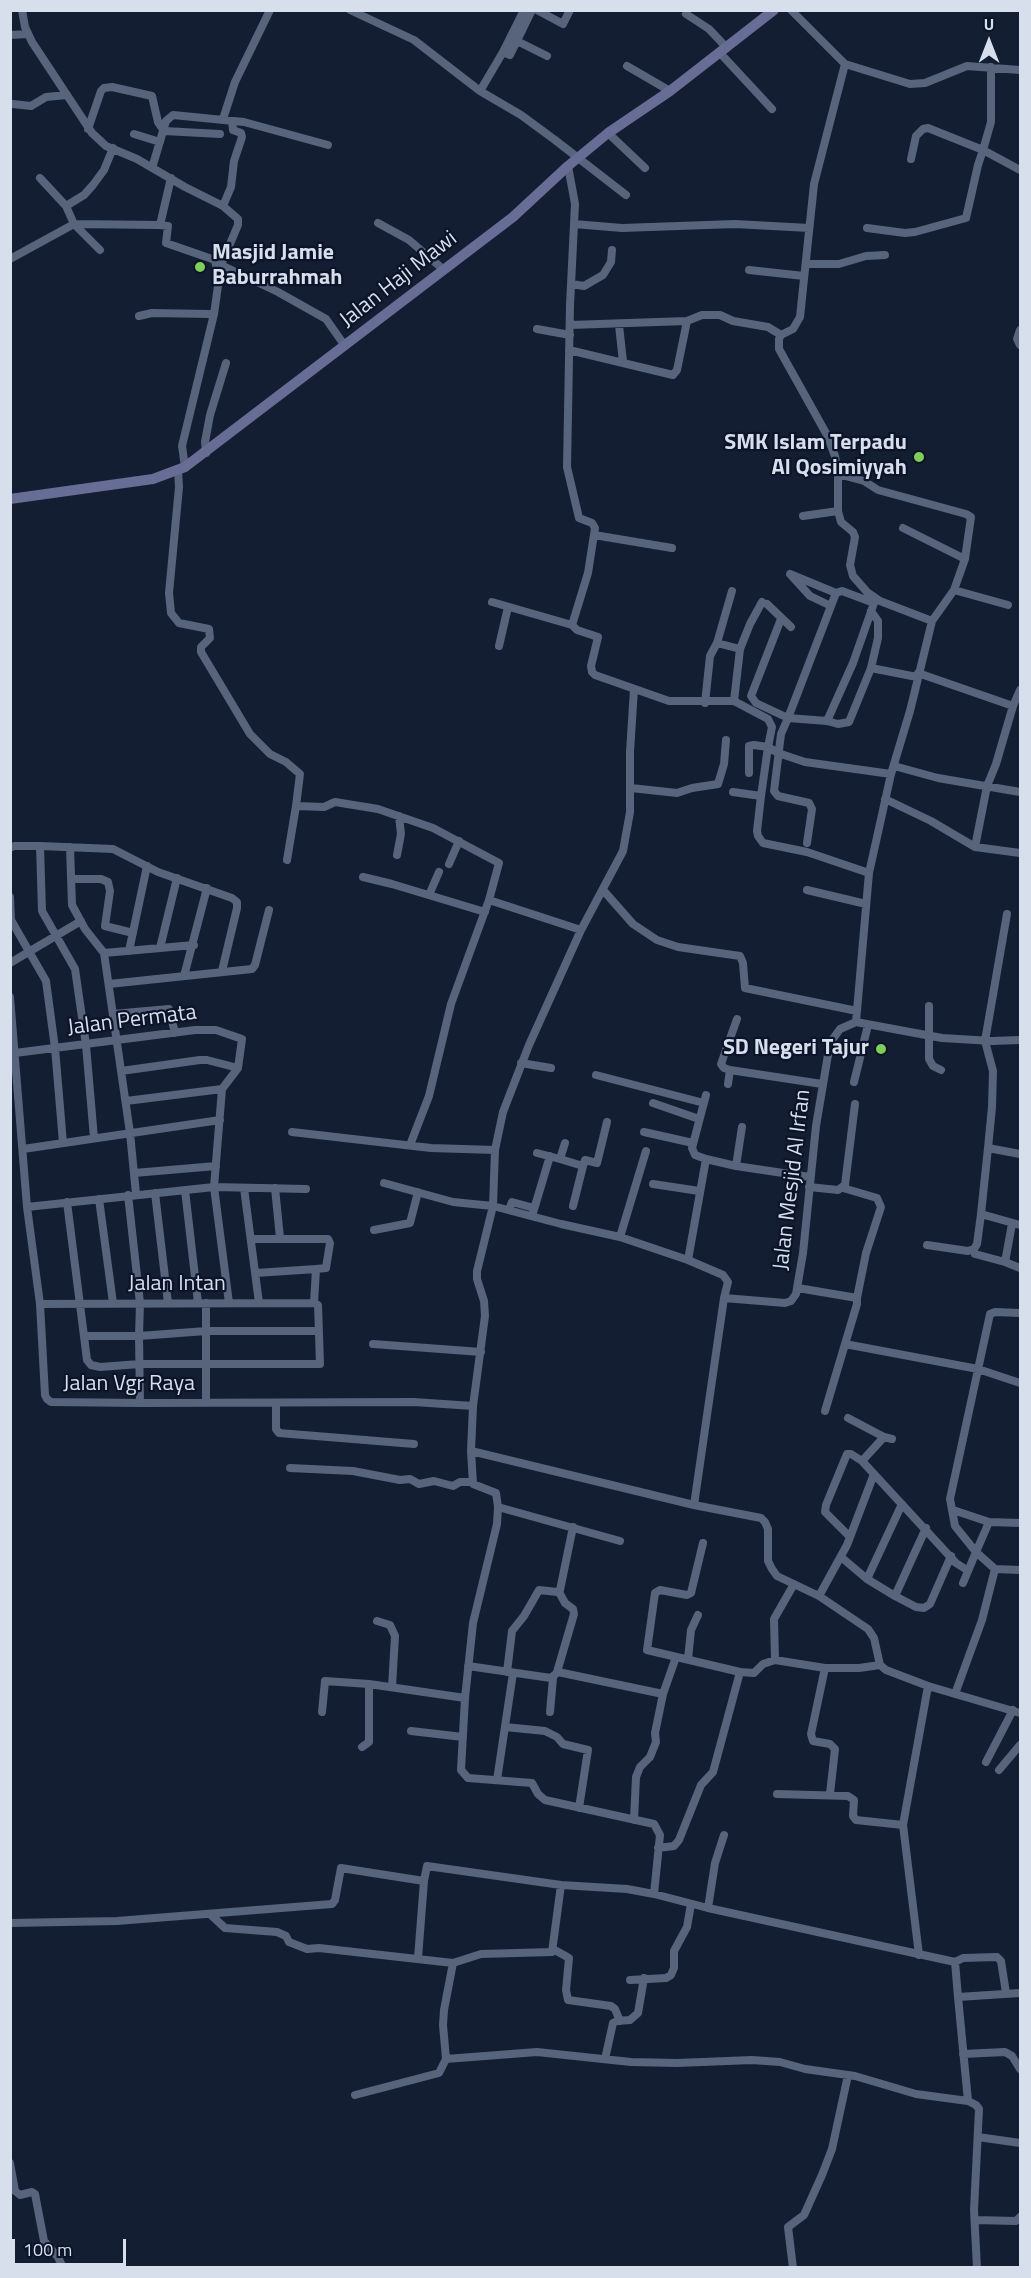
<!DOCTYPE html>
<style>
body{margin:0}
#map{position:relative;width:1031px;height:2278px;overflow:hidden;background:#141e33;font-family:"Titillium Web",sans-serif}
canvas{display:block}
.frame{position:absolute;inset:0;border:12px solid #d7dfed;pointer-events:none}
.north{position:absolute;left:959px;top:12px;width:60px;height:60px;-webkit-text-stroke:4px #0b1428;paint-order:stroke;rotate:0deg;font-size:16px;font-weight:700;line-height:24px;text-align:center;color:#d7dfed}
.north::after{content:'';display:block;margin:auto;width:21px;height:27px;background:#d7dfed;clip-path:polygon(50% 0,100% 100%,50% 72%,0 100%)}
.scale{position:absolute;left:12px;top:2239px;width:114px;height:27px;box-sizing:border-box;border:3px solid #d7dfed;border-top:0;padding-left:8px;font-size:18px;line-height:21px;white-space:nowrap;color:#d7dfed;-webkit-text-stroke:4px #0b1428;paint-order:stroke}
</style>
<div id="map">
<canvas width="1031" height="2278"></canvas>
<div class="frame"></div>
<div class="north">U</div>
<div class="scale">100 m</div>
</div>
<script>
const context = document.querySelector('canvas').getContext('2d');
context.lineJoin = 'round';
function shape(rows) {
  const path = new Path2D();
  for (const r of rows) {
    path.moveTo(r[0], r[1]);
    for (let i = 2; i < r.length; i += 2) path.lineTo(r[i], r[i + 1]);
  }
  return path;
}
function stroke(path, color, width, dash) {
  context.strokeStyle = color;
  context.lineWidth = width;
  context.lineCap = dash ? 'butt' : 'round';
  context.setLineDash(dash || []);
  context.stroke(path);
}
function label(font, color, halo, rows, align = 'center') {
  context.font = font + ' "Titillium Web",sans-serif';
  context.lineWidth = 4.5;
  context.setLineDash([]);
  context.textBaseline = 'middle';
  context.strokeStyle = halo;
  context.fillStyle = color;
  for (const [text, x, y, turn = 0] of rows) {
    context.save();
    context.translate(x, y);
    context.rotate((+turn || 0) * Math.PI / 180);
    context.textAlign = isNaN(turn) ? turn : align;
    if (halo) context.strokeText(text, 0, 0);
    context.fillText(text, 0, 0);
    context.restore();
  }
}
stroke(shape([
 [22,10,25,27,32,42,92,133,106,146,137,159,185,187,223,206,238,219,238,225,221,265,214,314,182,446,185,467],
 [350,10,414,40,480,91,521,115,555,140,626,195],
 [537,10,563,24,570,10],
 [791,10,845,64,814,184,800,317,793,329,781,335,779,339,779,349,827,435,835,456,838,474,838,511,841,522,853,532,855,537,850,565,853,576,867,592,880,601,932,621,910,711,891,774,869,873,856,1022,840,1029,830,1043,816,1126,803,1253,796,1294,791,1301,785,1303,724,1298,694,1505,761,1518,765,1522,768,1529,768,1561,772,1569,777,1576,819,1596,868,1629,874,1638,880,1665,886,1670,928,1686,1020,1713],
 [686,14,709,29,727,48],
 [10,35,28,34],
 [517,41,547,56],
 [503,52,524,10],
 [720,53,772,109],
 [845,64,910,84,925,83,967,66,1020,70],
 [627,66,670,91],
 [991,67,991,122,983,150,1020,170],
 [480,91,503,52,510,55,532,10],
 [13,104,31,106,46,97,67,95],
 [223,119,235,82,270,10],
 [88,129,101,91,104,88,112,87,152,96,158,122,164,131,220,134],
 [608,133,645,168],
 [134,134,160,142],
 [568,166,575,204,570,305,567,467,579,518,592,523,595,528,588,573,572,625,577,630,598,637,591,666,592,672,595,675,669,701,734,701,768,719,772,727,768,747,778,753,805,762,891,774],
 [152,168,166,121,173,115,244,122,328,145],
 [40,178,66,206],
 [223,206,231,187,234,161,242,137,241,133,233,130,232,121],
 [378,223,409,240,444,270],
 [574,224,622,228,735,224,809,228],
 [160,225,171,178],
 [867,228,905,233,915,232,966,218,978,165,983,150,928,128,923,129,916,136,911,159],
 [100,250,74,224,66,206,84,195,93,185,104,170,113,148],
 [10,259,74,224,160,225,168,226,166,243,215,260,217,271],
 [806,264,839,264,866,256,885,255],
 [221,265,278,292,326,319,345,346],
 [749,270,804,276],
 [571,284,584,286,603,275,611,262,612,250],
 [139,316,152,313,210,314],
 [570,325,687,321],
 [619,325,623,362],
 [537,329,570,335],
 [1020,330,1017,339,1020,345],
 [569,350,673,375,677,370,687,321,702,315,720,315,733,321,768,327,781,335],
 [206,453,205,442,210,415,226,363],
 [178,470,179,487,169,593,171,613,179,623,209,629,210,638,201,647,201,652,250,734,270,754,286,762,300,774,296,806],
 [838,474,864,481,878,490,966,514,971,517,965,559,954,590,932,621],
 [803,516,838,511],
 [903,528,965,559],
 [594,535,672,548],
 [954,590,1008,605],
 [492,602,572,625],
 [767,604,791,627],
 [781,619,751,696,756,703,788,718,836,593],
 [717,643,740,649],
 [499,646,508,607],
 [871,668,917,677],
 [918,673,1013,706],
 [634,689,630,752,630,812,623,851,581,930,529,1045,503,1112,495,1150,493,1206,477,1271,477,1279,484,1301,485,1316,473,1406,471,1451,473,1484,496,1493,498,1507,497,1524,473,1623,465,1698,461,1770,468,1778,532,1783,538,1794,545,1800,654,1824,660,1835,654,1894],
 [1020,690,1013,706,996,764,987,786,975,847,1020,853],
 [734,701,740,649,750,624,762,602],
 [705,703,710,656,717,643,732,591],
 [827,721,853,663,874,603,842,591,836,593,790,574,810,596,831,606],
 [894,766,938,778,1020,792],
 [631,788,677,793,692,788,718,784,724,764,726,740],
 [733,792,761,796,768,747,754,745,749,746,749,773],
 [761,796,757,831,758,836,763,843,807,852,869,873],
 [885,799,931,821,975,847],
 [807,843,812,809,809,803,778,796,774,791,781,734,788,718,827,721,838,724,849,722,871,668,878,638,878,621,871,611],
 [40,846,42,911,75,969,86,1045,94,1138],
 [70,847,72,905,85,929,104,953,130,1133,136,1194],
 [10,848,14,846,40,846,113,849,158,872,232,898,237,902,237,908,222,971],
 [397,855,401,834,399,816],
 [287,860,296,806,324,807,335,802,378,809,433,828,499,863,489,900,581,930],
 [449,864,459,841],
 [363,877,392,884,485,912],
 [71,879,101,879,108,882,110,891,105,926,133,933],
 [603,890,633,924,657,940,678,947,740,956,743,963,745,988,857,1011],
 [807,890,866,904],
 [429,895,439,872],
 [10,897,11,920,46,981,55,1048,63,1143],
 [1007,914,985,1041,993,1071,992,1107,988,1148,1020,1154],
 [160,948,177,878],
 [129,951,147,866],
 [104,953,194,945],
 [10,963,81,921],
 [184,976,207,888],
 [109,984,252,969,255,965,269,910],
 [10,997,27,1207,40,1304,45,1395,47,1399,51,1402,140,1403,414,1402,473,1406],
 [929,1006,929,1059,933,1066,941,1070],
 [113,1014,169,1009,175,1033],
 [856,1022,942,1038,992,1041,1020,1040],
 [15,1053,195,1030,216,1030,242,1039,238,1068,222,1089,214,1187,229,1303],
 [521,1063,551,1068],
 [730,1070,724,1068,721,1064,737,1019],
 [121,1071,200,1060,207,1060,238,1068],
 [596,1075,704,1103],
 [854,1082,868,1025],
 [728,1084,730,1070,822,1084],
 [126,1101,222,1089],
 [653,1103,699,1119],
 [292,1132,431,1148,495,1150],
 [644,1132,693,1143],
 [410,1145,429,1096,451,1004,489,900],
 [988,1148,981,1214,1020,1225],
 [23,1149,220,1120],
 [537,1153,560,1159,565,1143],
 [560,1159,583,1166,573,1206],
 [706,1159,736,1166,810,1177],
 [583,1166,585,1160,597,1163,607,1122],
 [736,1166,742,1127],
 [134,1173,216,1166],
 [384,1183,453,1202,493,1206,561,1224,620,1237,688,1260,723,1275,728,1282,724,1298],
 [653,1184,699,1191],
 [809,1187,838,1190,845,1185,855,1104],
 [244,1188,259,1303],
 [275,1188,280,1238],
 [843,1188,877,1198,881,1207,866,1253,857,1298],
 [185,1190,198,1303],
 [155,1193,168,1303],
 [128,1195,140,1303,139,1336,140,1403],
 [99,1199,113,1303],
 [67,1202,87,1360,91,1365,100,1367,140,1364,320,1364,318,1305,314,1303],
 [27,1207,214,1187,306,1189],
 [509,1210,512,1202,534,1208],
 [532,1216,550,1156],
 [1012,1224,1005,1262,1020,1268],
 [374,1230,410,1223,418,1192],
 [620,1237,646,1151],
 [251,1239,328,1239,330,1243,326,1268,316,1269],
 [927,1245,968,1251,974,1249,977,1244,981,1214],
 [975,1254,1005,1262],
 [688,1260,706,1159,695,1155,692,1148,706,1095],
 [256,1273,316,1269,314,1303],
 [798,1288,857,1298,857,1304,825,1411],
 [206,1303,206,1403],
 [40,1304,314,1303],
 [1020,1313,995,1312,990,1314,950,1499,955,1526,976,1552,989,1522,1020,1523],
 [85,1336,139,1336,206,1331,319,1331],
 [373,1344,481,1352],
 [845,1344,978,1369,1020,1383],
 [276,1403,276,1429,279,1433,414,1444],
 [848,1418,884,1437,892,1439],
 [471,1451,694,1505],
 [862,1461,884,1437],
 [290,1468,353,1471,400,1480,410,1479,419,1484,434,1481,453,1486,460,1482,473,1482],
 [498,1507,620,1541],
 [953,1510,989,1522],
 [849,1536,825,1512,826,1505,847,1454,851,1454,862,1461,956,1563,967,1570],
 [703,1543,691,1593,687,1595,660,1590,655,1593,647,1650,740,1672],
 [841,1557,867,1579,895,1596,916,1607,924,1608,930,1604,951,1556],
 [867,1579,902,1504],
 [963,1583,976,1552,995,1569],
 [819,1596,847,1545,874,1474],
 [895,1596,926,1528],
 [377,1621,390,1625,395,1636,392,1687],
 [688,1659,691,1630,698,1615],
 [775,1660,774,1619,794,1584],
 [468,1666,551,1678,558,1672,663,1694],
 [825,1668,811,1734,813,1741,830,1744,835,1749,830,1794],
 [507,1672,512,1631,524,1616,539,1590,557,1592,560,1590,573,1527],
 [557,1672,574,1614,573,1609,565,1603,559,1592],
 [955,1694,982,1620,995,1569,1020,1570],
 [322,1712,325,1681,369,1684],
 [550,1712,553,1678],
 [505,1727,545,1731,557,1737,563,1744,588,1750,579,1808],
 [411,1731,463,1737],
 [362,1747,369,1742,369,1684,465,1698],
 [986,1762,1013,1710],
 [999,1770,1020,1745],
 [497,1780,513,1673],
 [777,1794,848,1796,854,1800,853,1816,856,1820,903,1825],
 [634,1820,636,1777,640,1767,650,1757,656,1742,655,1733,663,1694,676,1657],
 [658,1848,674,1846,679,1840,701,1785,713,1772,740,1672,754,1673,763,1664,775,1660,825,1668,859,1668,880,1665],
 [708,1908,715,1863,724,1835],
 [211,1915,225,1928,277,1932,286,1936,289,1942,307,1949,319,1948,453,1963,481,1954,552,1952,561,1885],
 [10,1923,117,1921,332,1904,335,1900,341,1868,424,1881,427,1866,561,1885,627,1889,654,1894,708,1908,955,1962,958,1997,1020,1993],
 [553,1949,569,1958,566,1990,568,2000,611,2006,615,2009,620,2021],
 [919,1955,903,1825,928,1686],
 [418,1958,424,1881],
 [955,1962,963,1958,997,1957,1001,1961,1006,1993],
 [630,1980,666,1978,671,1975,674,1968,674,1951,687,1927,691,1904],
 [958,1997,968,2101,976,2105,979,2109,974,2210,977,2268],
 [963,2054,1005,2052,1012,2056,1020,2069],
 [446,2059,537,2052,631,2062,677,2063,752,2060,780,2062,805,2069,855,2076,916,2094,968,2101],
 [605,2059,613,2023,617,2021,630,2020,638,2013,644,1978],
 [355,2095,439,2073,446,2059,443,2025,444,2010,453,1963],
 [978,2137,1020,2143],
 [10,2163,15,2191,20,2195,32,2192,35,2194,44,2241,58,2257,63,2268],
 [975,2220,1016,2221,1020,2217],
 [793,2268,788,2227,804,2215,822,2175,832,2149,848,2075]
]), '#57647c', 8);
stroke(shape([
 [10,499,153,479,185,467,513,217,568,166,608,133,670,91,774,10]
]), '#686d96', 10);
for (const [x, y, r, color] of [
 [200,267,6,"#7fd052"],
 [919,457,6,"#7fd052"],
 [881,1049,6,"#7fd052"]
]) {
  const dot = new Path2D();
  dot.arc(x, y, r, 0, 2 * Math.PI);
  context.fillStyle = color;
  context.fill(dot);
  stroke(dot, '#0b1428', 2);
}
label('bold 22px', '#d7dfed', '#0b1428', [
 ["Masjid Jamie",212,254,"left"],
 ["Baburrahmah",212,279,"left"],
 ["SMK Islam Terpadu",907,444],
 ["Al Qosimiyyah",907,469],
 ["SD Negeri Tajur",869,1049]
], 'right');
label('22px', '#d7dfed', '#0b1428', [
 ["Jalan Haji Mawi",399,280,-38],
 ["Jalan Permata",132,1021,-7],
 ["Jalan Mesjid Al Irfan",793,1180,-83],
 ["Jalan Intan",177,1285],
 ["Jalan Vgr Raya",129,1385]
]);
</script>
